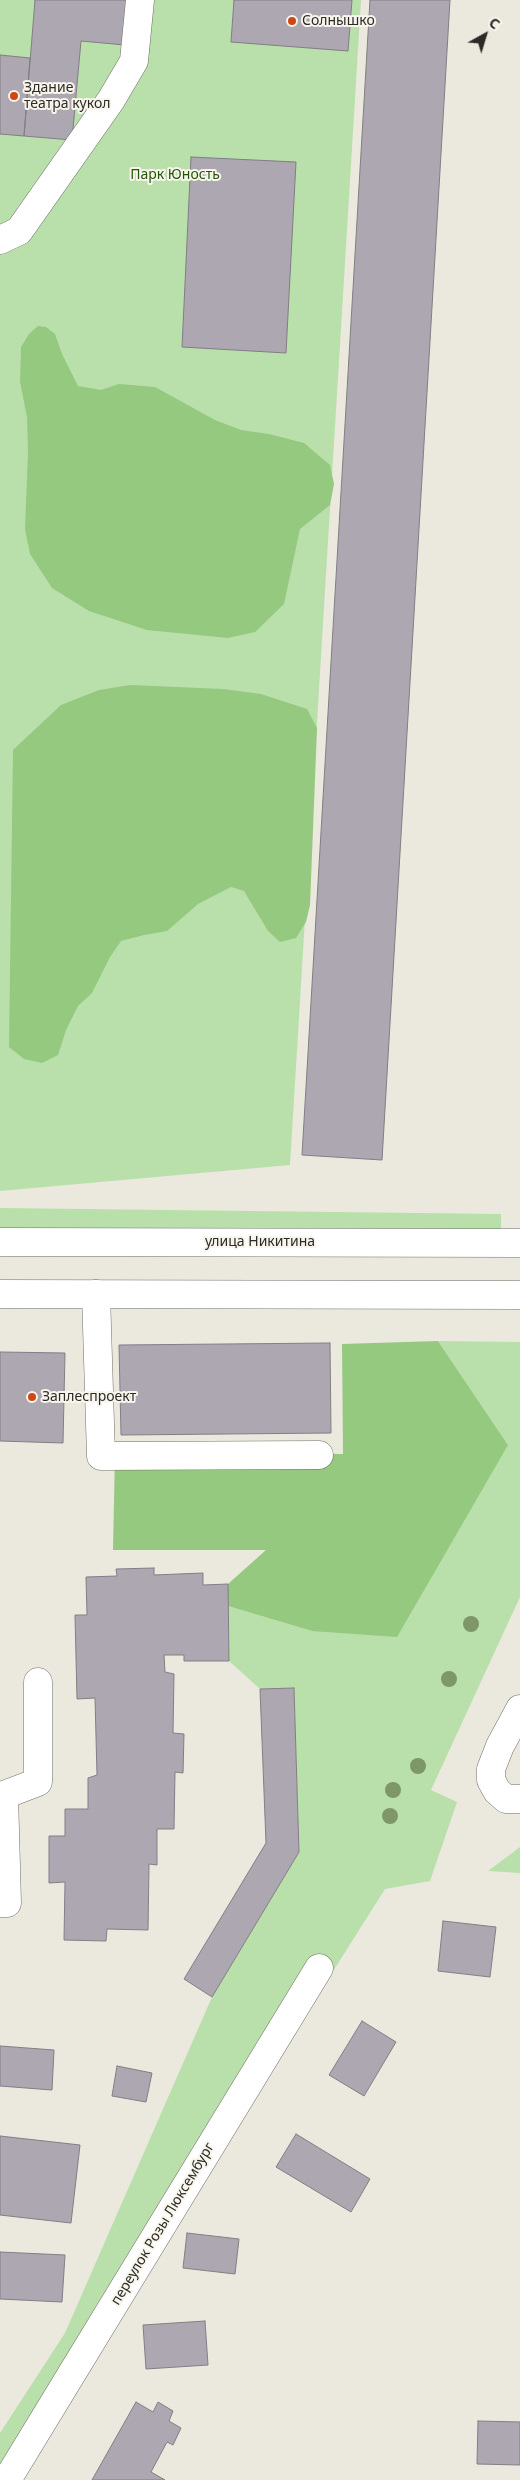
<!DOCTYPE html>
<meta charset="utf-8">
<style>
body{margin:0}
#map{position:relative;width:520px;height:2480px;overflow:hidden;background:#ebe8de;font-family:"Noto Sans",sans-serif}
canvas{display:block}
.north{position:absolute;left:460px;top:10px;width:50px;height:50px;-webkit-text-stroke:4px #f8f5ec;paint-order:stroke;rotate:39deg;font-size:14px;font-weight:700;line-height:20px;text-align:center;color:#2b2a27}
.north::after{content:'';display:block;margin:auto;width:18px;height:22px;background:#2b2a27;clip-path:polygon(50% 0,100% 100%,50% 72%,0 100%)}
</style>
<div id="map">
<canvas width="520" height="2480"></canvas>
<div class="north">С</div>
</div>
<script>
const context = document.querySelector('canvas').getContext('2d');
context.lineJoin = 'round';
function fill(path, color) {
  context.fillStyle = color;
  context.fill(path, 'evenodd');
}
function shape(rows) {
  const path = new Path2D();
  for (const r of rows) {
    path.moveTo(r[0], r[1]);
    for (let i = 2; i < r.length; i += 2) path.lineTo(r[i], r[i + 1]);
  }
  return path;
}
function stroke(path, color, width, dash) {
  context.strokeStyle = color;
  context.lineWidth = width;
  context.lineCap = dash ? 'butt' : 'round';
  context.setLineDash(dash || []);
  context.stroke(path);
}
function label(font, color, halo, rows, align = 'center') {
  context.font = font + ' "Noto Sans",sans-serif';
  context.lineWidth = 4;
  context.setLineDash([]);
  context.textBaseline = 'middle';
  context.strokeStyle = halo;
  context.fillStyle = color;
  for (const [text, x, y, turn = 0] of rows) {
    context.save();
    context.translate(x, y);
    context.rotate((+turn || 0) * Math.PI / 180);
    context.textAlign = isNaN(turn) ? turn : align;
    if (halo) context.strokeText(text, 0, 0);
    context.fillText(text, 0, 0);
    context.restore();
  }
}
fill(shape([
 [0,0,361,0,290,1165,0,1191],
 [0,1208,501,1214,501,1234,0,1228],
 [438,1341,520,1342,520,1597,431,1790,457,1802,430,1881,385,1889,167,2234,0,2480,0,2433,65,2333,212,1997,299,1852,294,1688,260,1689,229,1661,228,1606,312,1631,508,1445],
 [520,1847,520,1873,488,1871]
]), '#b9e0aa');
fill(shape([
 [38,326,46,327,55,334,62,354,78,386,101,390,119,384,155,387,215,420,241,430,269,434,304,443,330,465,334,484,330,505,300,529,284,604,255,632,228,638,147,630,89,611,52,588,30,554,25,529,28,452,27,417,20,382,21,347,29,334],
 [130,685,223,689,261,694,307,709,317,728,310,905,306,922,296,938,280,942,268,931,244,891,231,887,198,904,167,931,144,935,121,941,110,957,92,993,78,1006,66,1030,58,1055,42,1063,24,1059,9,1047,13,750,61,705,99,690],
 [438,1341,508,1445,397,1637,312,1631,228,1606,228,1584,266,1550,113,1550,115,1453,343,1454,342,1344]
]), '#94c97f');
const building = shape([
 [35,0,128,0,125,45,81,41,72,140,24,136,35,0],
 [234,0,352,0,348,51,231,42,234,0],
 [370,0,450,0,382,1160,302,1155,370,0],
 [0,55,30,58,24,136,0,134,0,55],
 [191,157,296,162,286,353,182,347,191,157],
 [330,1343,331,1433,121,1435,119,1345,330,1343],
 [0,1352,65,1353,63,1443,0,1441,0,1352],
 [154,1568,154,1575,203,1573,203,1585,228,1584,229,1661,184,1661,184,1655,164,1655,165,1672,174,1674,173,1733,184,1734,183,1773,175,1772,174,1829,157,1829,157,1865,149,1864,148,1930,107,1929,106,1941,64,1940,65,1882,49,1883,49,1836,65,1836,65,1809,88,1809,88,1778,97,1775,95,1698,77,1699,75,1615,87,1615,86,1577,117,1576,116,1569,154,1568],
 [294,1688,299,1852,212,1997,184,1979,266,1843,260,1689,294,1688],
 [443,1921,496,1927,490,1977,438,1971,443,1921],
 [362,2021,396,2042,364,2096,329,2075,362,2021],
 [0,2046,54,2050,52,2090,0,2086,0,2046],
 [117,2066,152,2073,146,2102,112,2096,117,2066],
 [296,2134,370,2179,351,2212,276,2167,296,2134],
 [0,2136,80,2145,71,2223,0,2215,0,2136],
 [187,2233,239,2239,235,2274,183,2268,187,2233],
 [0,2252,65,2255,62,2302,0,2299,0,2252],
 [205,2321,208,2365,146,2369,143,2325,205,2321],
 [136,2402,153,2412,158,2402,173,2411,169,2421,181,2428,173,2445,167,2442,151,2472,165,2480,92,2480,136,2402],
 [478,2421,520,2422,520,2465,477,2464,478,2421]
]);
fill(building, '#aca7b0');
stroke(building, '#827e85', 1);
const minor = shape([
 [0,240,19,231,111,100,134,61,140,0],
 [96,1294,101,1456,319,1455],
 [520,1709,500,1746,491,1769,491,1780,497,1791,506,1799,520,1799],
 [0,1903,7,1903,4,1795,38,1782,38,1682],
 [7,2480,319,1968]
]);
const major = shape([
 [0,1242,520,1243],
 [0,1294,520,1295]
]);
stroke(minor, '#716f67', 29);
stroke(major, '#716f67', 29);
stroke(minor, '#fff', 28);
stroke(major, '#fff', 28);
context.fillStyle = '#7e9768';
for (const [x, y] of [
 [471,1624],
 [449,1679],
 [418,1766],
 [393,1790],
 [390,1816]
]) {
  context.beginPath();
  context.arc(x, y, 8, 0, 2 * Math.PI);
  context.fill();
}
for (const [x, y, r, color] of [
 [292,21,5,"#ce4714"],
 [14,96,5,"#ce4714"],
 [32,1397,5,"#ce4714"]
]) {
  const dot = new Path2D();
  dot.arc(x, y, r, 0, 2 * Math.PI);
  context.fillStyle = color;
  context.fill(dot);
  stroke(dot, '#f8f5ec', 2);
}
label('14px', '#2b2a27', '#f8f5ec', [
 ["Солнышко",302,21],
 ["Здание",24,88],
 ["театра кукол",24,104],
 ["Заплеспроект",42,1397]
], 'left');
label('14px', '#245508', '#f8f5ec', [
 ["Парк Юность",175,175]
]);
label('14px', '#2b2a27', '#f8f5ec', [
 ["улица Никитина",260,1242],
 ["переулок Розы Люксембург",163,2224,-59]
]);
</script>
